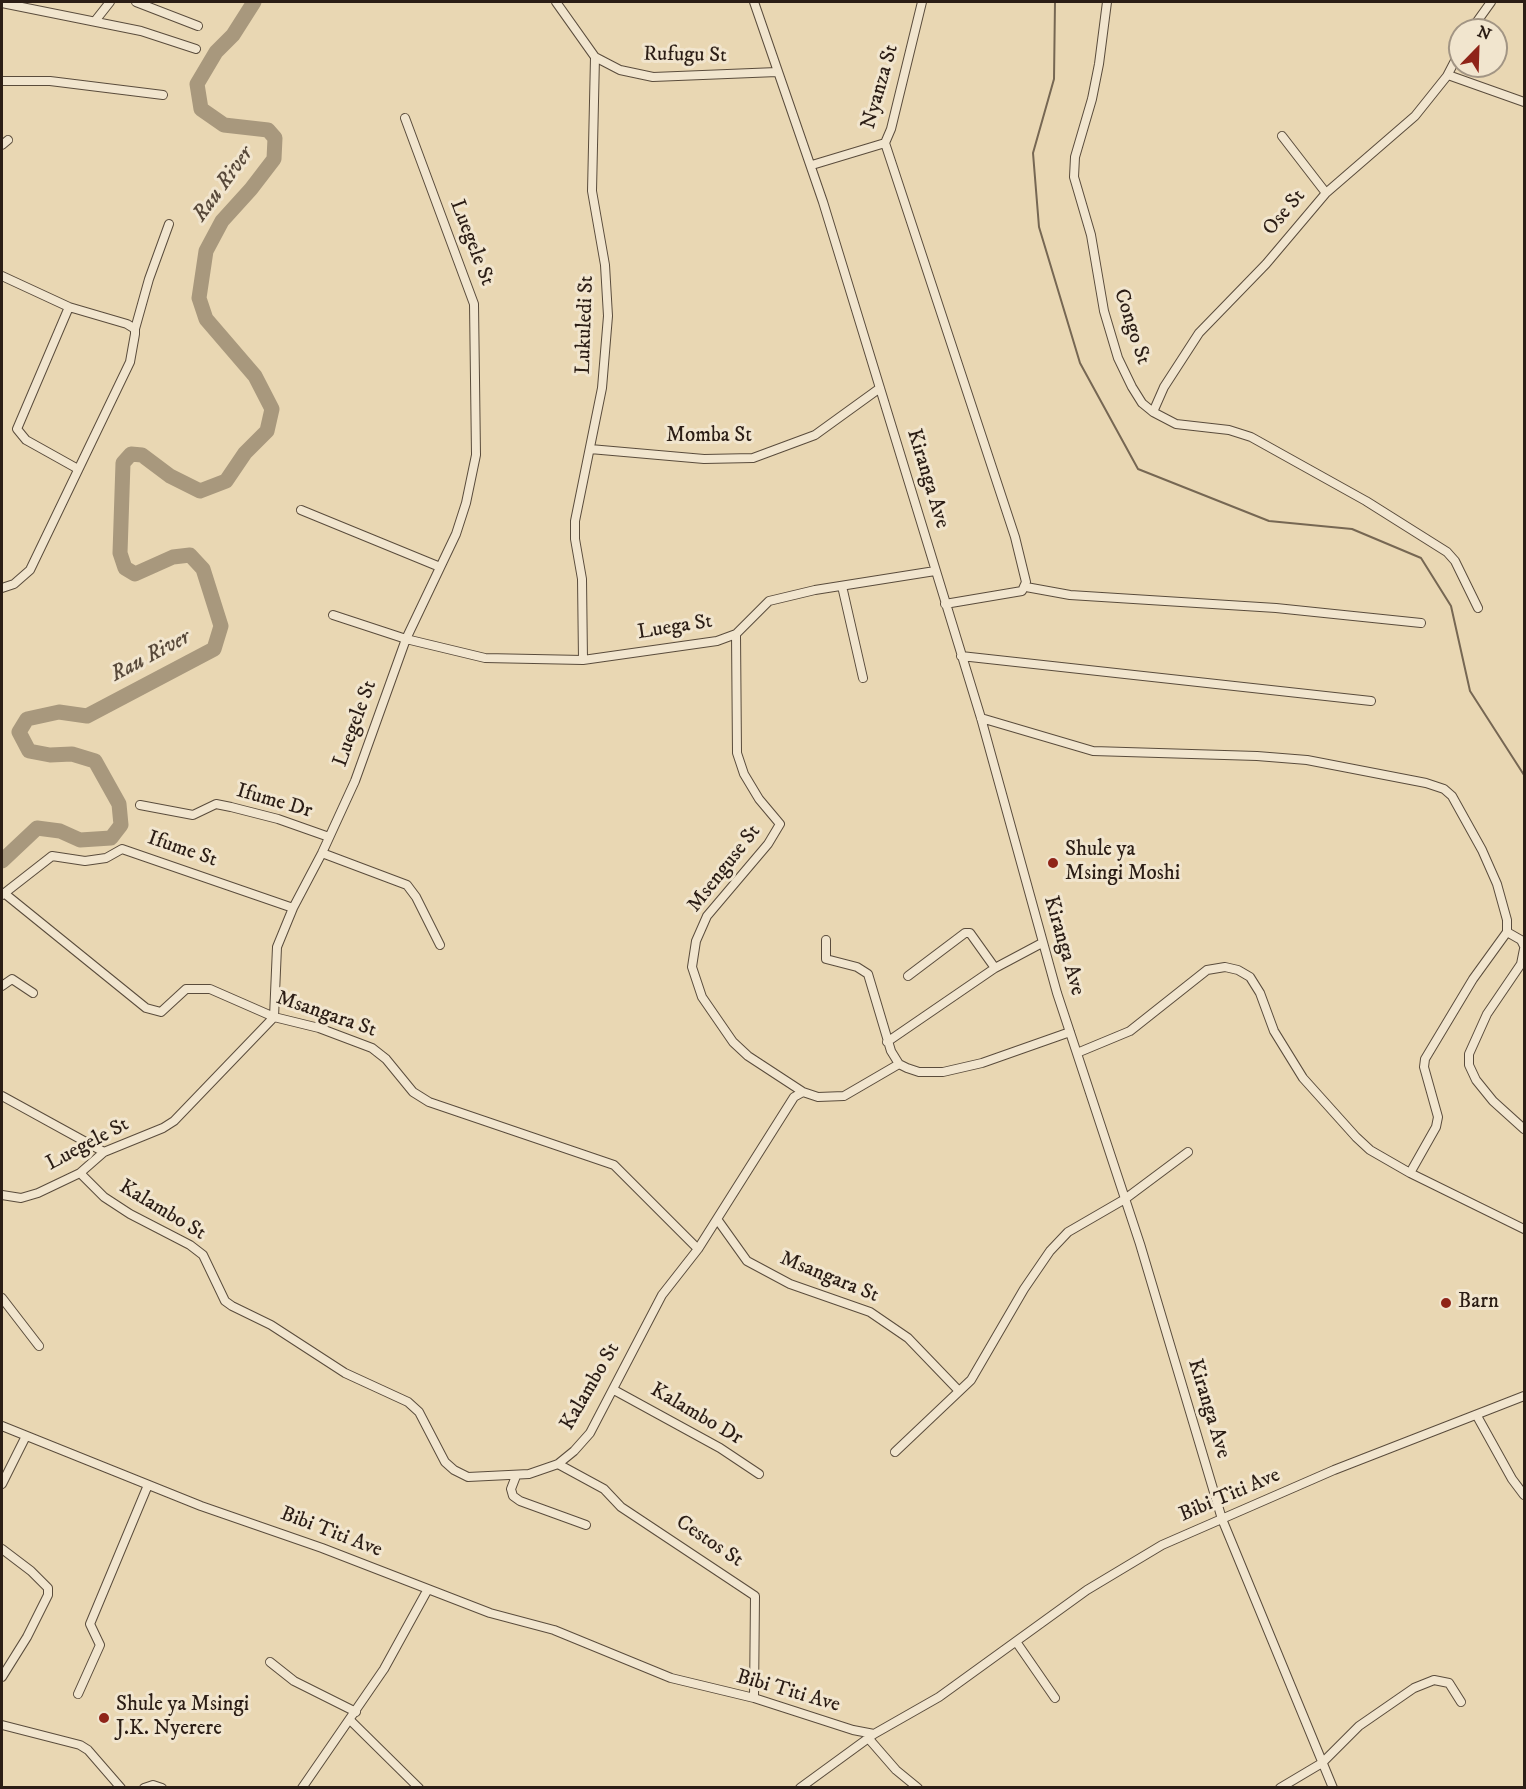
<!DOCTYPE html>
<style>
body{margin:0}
#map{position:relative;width:1526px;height:1789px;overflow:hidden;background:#e9d7b3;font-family:"IM FELL DW Pica",serif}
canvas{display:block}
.frame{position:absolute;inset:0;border:3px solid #2b1d15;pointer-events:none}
.north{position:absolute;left:1448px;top:18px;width:60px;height:60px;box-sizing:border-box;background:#f1e5ce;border:2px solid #a29584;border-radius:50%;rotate:23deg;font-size:16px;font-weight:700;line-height:24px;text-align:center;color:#2b1d15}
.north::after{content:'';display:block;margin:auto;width:21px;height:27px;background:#8f2418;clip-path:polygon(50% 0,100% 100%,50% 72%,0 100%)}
</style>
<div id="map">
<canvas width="1526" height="1789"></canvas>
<div class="frame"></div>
<div class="north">N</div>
</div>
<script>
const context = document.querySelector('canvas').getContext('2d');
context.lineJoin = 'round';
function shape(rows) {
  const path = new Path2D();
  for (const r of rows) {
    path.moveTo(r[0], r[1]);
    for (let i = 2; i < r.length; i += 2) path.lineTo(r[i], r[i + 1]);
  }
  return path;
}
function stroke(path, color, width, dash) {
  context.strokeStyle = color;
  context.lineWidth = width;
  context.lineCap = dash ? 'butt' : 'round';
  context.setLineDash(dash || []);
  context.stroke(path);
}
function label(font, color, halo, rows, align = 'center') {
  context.font = font + ' "IM FELL DW Pica",serif';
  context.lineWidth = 6;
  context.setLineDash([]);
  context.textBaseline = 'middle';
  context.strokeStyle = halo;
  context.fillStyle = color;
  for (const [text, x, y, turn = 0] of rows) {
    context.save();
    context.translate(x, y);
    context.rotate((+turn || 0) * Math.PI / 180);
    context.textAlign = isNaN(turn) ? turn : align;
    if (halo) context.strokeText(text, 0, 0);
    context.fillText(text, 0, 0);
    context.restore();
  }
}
stroke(shape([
 [1055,2,1054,79,1033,153,1039,227,1080,363,1138,469,1269,521,1352,529,1421,558,1451,606,1470,691,1524,775]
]), '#766753', 2);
stroke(shape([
 [2,861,37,828,60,831,80,840,111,838,121,825,119,804,95,761,72,754,50,755,29,751,19,732,27,719,59,712,87,716,214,649,221,626,203,569,190,555,173,557,135,574,125,568,120,553,123,463,131,454,142,455,170,476,200,491,226,481,245,453,267,431,272,409,255,376,206,319,199,298,206,251,222,221,251,189,274,159,275,138,268,130,224,125,201,109,197,84,216,52,233,35,254,2]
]), '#a8987d', 15);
const street = shape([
 [136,2,198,26],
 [556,2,595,57,592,191,605,265,608,316,602,388,575,521,575,539,582,579,583,660],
 [754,2,823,202,981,718,1057,993,1140,1244,1222,1519,1333,1788],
 [1107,2,1099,64,1092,99,1075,157,1074,177,1091,235,1104,311,1118,358,1132,387,1142,403,1153,412,1176,424,1229,430,1251,437,1366,501,1447,552,1455,561,1478,608],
 [2,3,141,31,196,49],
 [95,21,110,2],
 [1471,30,1491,2],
 [595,57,620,70,653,77,777,72],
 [1448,75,1524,102],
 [2,81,50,81,163,95],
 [1282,136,1326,193],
 [885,143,1015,537,1026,582,1022,591,945,604],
 [2,145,8,140],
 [812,165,885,143,891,129,922,2],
 [2,276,69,307,127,324,135,329,135,334,130,362,30,570,14,584,2,588],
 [69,307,17,429,26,440,78,469],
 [135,329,149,279,169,224],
 [1153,412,1164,387,1199,333,1266,264,1326,193,1415,116,1447,76,1460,51],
 [590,449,704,459,753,458,815,435,880,388],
 [301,510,440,567],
 [842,586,863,678],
 [1026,587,1070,595,1276,608,1421,623],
 [333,615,406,639,485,658,583,660,717,641,736,634,769,601,815,590,935,571],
 [736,634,737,753,744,774,759,799,780,824,768,844,707,916,696,941,692,967,702,997,733,1042,748,1056,803,1092],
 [961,656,1371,701],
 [981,718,1093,751,1257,756,1307,760,1426,783,1444,789,1452,796,1482,850,1497,884,1507,920,1507,932,1473,979,1425,1059,1424,1067,1438,1117,1436,1127,1410,1173],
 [140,805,193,815,216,804,231,807,278,819,329,837],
 [322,853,407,885,416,897,440,945],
 [4,893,146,1008,161,1012,186,989,210,989,274,1017,319,1028,372,1048,386,1059,413,1092,429,1102,614,1165,698,1249],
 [2,895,52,856,85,861,106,858,122,849,293,908],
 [1507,932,1521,940,1524,946],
 [826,940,826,959,857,967,868,974,891,1051,899,1064,907,1068,919,1072,943,1072,982,1063,1070,1032],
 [1524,949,1521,964,1487,1014,1469,1054,1469,1065,1476,1080,1493,1101,1524,1129],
 [908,976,965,933,970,933,995,968],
 [2,986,12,979,33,993],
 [887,1042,995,968,1042,943],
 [1077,1053,1130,1031,1207,970,1225,967,1238,970,1250,977,1260,993,1274,1031,1303,1078,1356,1137,1370,1150,1410,1173,1524,1229],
 [2,1096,104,1152],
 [80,1173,104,1197,130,1214,190,1245,203,1255,225,1301,232,1306,271,1325,345,1373,408,1402,419,1412,445,1462,454,1470,468,1477,529,1474,558,1464,574,1451,590,1433,662,1295,698,1249,794,1097,803,1092,818,1097,844,1096,899,1064],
 [2,1195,21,1198,38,1193,80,1173,104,1152,163,1128,174,1121,274,1017,277,947,293,908,322,853,355,781,406,639,456,534,466,503,476,455,474,304,405,118],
 [717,1219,747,1261,790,1284,870,1312,908,1338,959,1391],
 [2,1298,39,1346],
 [614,1390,720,1448,759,1474],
 [1477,1416,1512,1479,1524,1495],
 [2,1426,201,1506,322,1548,490,1613,554,1630,671,1678,754,1698,853,1730,874,1734,939,1697,1087,1590,1162,1545,1334,1470,1524,1396],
 [895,1452,971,1380,1024,1289,1050,1251,1068,1232,1125,1199,1188,1152],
 [558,1464,604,1489,621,1507,755,1596,754,1698],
 [516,1476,511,1489,513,1496,520,1501,586,1525],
 [2,1484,26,1436],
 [2,1549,31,1571,48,1588,48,1595,27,1637,2,1677],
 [1017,1643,1055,1698],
 [270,1662,294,1681,356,1712],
 [78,1694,100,1645,90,1624,148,1485],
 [350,1720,419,1788],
 [2,1725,80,1745,88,1750,121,1788],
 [869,1739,896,1770,918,1788],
 [144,1788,153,1785,162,1788],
 [302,1788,384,1669,428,1589],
 [800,1788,874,1734],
 [1280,1788,1322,1763,1359,1726,1414,1688,1434,1680,1449,1683,1461,1702]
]);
stroke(street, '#5a4c3c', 10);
stroke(street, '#f1e5ce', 8);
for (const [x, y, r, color] of [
 [1053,863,6,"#8f2418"],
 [1446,1303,6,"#8f2418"],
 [104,1718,6,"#8f2418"]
]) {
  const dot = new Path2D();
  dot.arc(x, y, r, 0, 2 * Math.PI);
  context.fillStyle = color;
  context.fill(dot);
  stroke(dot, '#f1e5ce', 2);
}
label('21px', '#2b1d15', '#f1e5ce', [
 ["Rufugu St",685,56,1],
 ["Nyanza St",881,87,-74],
 ["Ose St",1285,213,-50],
 ["Luegele St",471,243,69],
 ["Lukuledi St",586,325,-88],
 ["Congo St",1131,327,72],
 ["Momba St",709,437],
 ["Kiranga Ave",927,479,73],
 ["Luega St",675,628,-9],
 ["Luegele St",356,724,-70],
 ["Ifume Dr",274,802,16],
 ["Ifume St",182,850,19],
 ["Msenguse St",725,869,-52],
 ["Kiranga Ave",1063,946,74],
 ["Msangara St",326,1015,19],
 ["Luegele St",88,1145,-28],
 ["Kalambo St",162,1211,31],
 ["Msangara St",829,1278,22],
 ["Kalambo St",591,1387,-60],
 ["Kiranga Ave",1208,1409,73],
 ["Kalambo Dr",696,1415,30],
 ["Bibi Titi Ave",1230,1496,-23],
 ["Bibi Titi Ave",331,1533,21],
 ["Cestos St",709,1542,34],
 ["Bibi Titi Ave",788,1692,16]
]);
label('21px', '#2b1d15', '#f1e5ce', [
 ["Shule ya",1065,851],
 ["Msingi Moshi",1065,875],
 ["Barn",1458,1303],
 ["Shule ya Msingi",116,1706],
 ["J.K. Nyerere",116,1730]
], 'left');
label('italic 22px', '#574839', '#f1e5ce', [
 ["Rau River",224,185,-54],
 ["Rau River",151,657,-28]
]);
</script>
